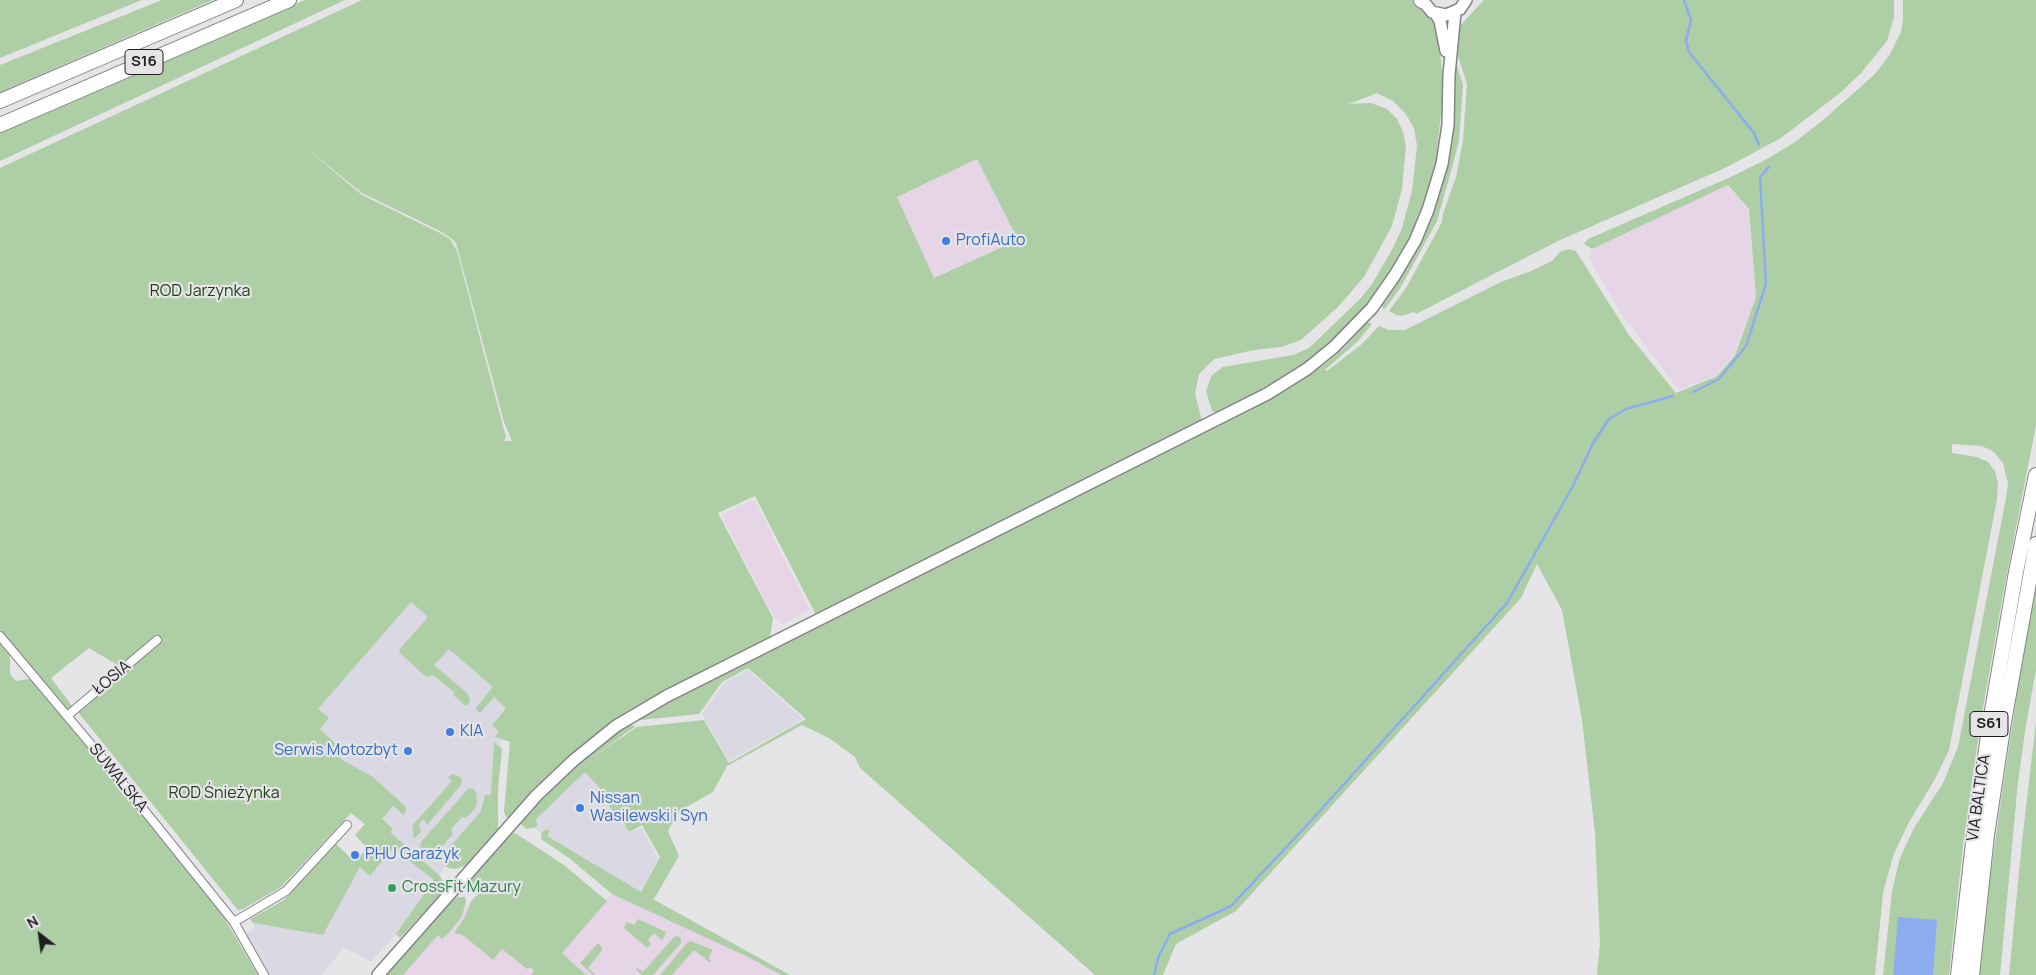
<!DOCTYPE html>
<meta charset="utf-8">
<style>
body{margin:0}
#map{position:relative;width:2036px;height:975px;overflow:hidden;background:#e5e4e7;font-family:Manrope,sans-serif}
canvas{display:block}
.north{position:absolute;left:15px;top:910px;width:50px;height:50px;-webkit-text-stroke:4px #e5e4e7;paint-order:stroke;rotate:330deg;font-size:14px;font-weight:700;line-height:20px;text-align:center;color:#1f1f20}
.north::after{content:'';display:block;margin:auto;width:18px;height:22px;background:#1f1f20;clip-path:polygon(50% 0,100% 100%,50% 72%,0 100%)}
</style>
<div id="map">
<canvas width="2036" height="975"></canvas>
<div class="north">N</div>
</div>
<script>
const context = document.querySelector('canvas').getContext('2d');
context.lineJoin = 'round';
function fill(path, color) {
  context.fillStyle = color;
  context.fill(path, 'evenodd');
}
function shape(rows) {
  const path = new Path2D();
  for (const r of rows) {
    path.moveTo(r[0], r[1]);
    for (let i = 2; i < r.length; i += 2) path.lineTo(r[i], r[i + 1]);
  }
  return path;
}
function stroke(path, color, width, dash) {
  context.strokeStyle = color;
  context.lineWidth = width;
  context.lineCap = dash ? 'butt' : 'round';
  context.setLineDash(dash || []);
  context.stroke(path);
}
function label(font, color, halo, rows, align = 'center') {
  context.font = font + ' Manrope,sans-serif';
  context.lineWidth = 4.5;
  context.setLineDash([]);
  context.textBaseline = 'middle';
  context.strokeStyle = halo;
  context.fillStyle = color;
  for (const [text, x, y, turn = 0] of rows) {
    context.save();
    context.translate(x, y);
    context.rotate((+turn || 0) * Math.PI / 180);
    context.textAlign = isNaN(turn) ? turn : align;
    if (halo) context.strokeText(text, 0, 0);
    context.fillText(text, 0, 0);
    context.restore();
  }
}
fill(shape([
 [415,594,509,679,489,828,458,864,445,867,436,878,442,883,371,962,344,947,322,975,269,975,246,934,255,928,253,923,323,935,360,867,370,875,394,846,274,753],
 [748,670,803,719,729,761,702,714,724,683],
 [590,765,629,833,641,827,658,859,640,892,528,825]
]), '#dad9e3');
fill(shape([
 [977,159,1018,240,933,278,896,197],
 [1727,185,1748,209,1756,296,1734,354,1716,375,1679,390,1621,313,1588,257,1592,249],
 [754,499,810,610,783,624,774,617,721,515],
 [622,883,790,975,550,975,545,970],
 [464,902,549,975,401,975]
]), '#e5d5e7');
fill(shape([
 [0,0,142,0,0,58],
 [162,0,213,0,0,92,0,65],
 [305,0,345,0,0,161,0,132],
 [362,0,1414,0,1432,18,1437,31,1442,70,1443,94,1436,160,1427,193,1412,233,1390,272,1370,301,1341,333,1313,358,1287,378,1217,413,1212,411,1206,391,1212,375,1223,367,1293,355,1309,348,1360,299,1372,284,1393,248,1402,228,1412,191,1417,146,1414,128,1405,113,1393,101,1377,93,1349,104,1371,103,1387,109,1397,119,1403,132,1406,146,1402,189,1392,226,1364,277,1338,307,1301,340,1282,347,1254,350,1214,359,1199,374,1195,394,1202,421,816,615,755,496,718,513,773,618,770,638,623,716,588,740,566,759,510,817,506,817,504,812,510,742,495,737,499,732,492,725,505,710,505,707,494,697,480,713,475,709,493,687,449,649,434,665,468,694,470,702,466,706,453,695,454,692,433,675,426,677,400,653,399,650,428,617,411,602,318,709,329,718,320,729,340,748,339,755,342,760,373,777,405,806,406,809,404,815,393,806,382,819,393,829,390,832,440,876,443,882,443,892,400,938,396,934,434,880,393,848,370,876,360,867,323,935,253,923,250,919,284,900,336,844,354,861,368,849,355,835,365,824,351,813,281,887,243,909,238,910,78,712,147,654,147,651,121,667,89,648,51,678,73,707,68,709,64,708,0,630,0,168],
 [300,143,362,193,440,231,452,239,456,243,504,422,512,441,504,441,506,437,457,251,450,239,440,233,362,195],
 [977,159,1018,240,934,278,897,197],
 [1484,0,1894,0,1894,17,1887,41,1861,73,1840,93,1781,138,1727,167,1558,241,1416,314,1414,312,1402,316,1396,315,1389,311,1406,288,1442,222,1443,214,1456,177,1463,140,1467,84,1458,56,1457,29],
 [1903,0,2036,0,2036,425,2003,594,1981,719,1963,846,1949,975,1883,975,1892,891,1900,858,1914,828,1943,783,1958,747,2006,498,2008,483,2003,463,1994,452,1982,446,1952,444,1952,453,1977,457,1988,462,1995,471,1998,483,1997,499,1949,750,1935,779,1908,824,1893,856,1883,893,1875,975,1597,975,1600,943,1595,833,1582,720,1562,610,1537,564,1521,598,1236,911,1176,944,1163,975,1095,975,860,768,855,757,829,738,802,725,727,766,713,792,679,811,668,831,679,856,654,899,651,898,790,975,781,975,750,958,612,894,569,858,541,839,542,832,548,829,549,832,547,836,641,892,660,857,642,825,629,832,611,801,623,822,619,822,611,808,599,795,600,788,585,772,535,820,538,825,536,827,526,829,521,824,524,817,577,763,612,735,629,725,636,726,587,761,637,727,704,720,729,763,806,719,748,668,722,682,699,714,640,720,642,716,675,698,1269,400,1324,365,1345,347,1367,322,1372,324,1358,341,1325,370,1327,371,1362,344,1379,326,1389,330,1405,330,1501,282,1531,271,1552,261,1560,252,1569,249,1576,251,1629,335,1676,393,1717,376,1735,355,1756,297,1749,209,1728,185,1592,249,1584,244,1588,239,1733,176,1767,159,1795,142,1822,121,1875,74,1889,56,1901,32,1903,20],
 [1454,57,1463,85,1459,141,1450,175,1437,221,1401,287,1384,310,1381,304,1410,260,1428,224,1448,159,1455,113],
 [2036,588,2036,670,2026,725,2018,782,2000,975,1979,975,1988,891,2004,780,2023,654],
 [0,640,10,653,10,674,16,681,28,679,34,681,222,914,258,975,0,975],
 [2036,721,2036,975,2009,975,2022,842],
 [494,742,502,749,498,788,498,829,467,865,456,869,448,868,444,863,443,855,481,811,485,795,491,795],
 [452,774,459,776,462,779,461,785,427,825,424,819,419,824,421,832,414,839,412,826,452,781,448,777],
 [469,788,474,789,476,792,477,802,475,808,466,818,462,817,451,829,453,834,436,853,427,855,420,849,421,842],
 [515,833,564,865,607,901,562,953,586,975,531,975,534,971,530,967,527,969,502,949,493,960,463,935,454,933,465,917,471,901,483,890,478,884,474,888,469,883,469,879,505,839,510,834],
 [458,897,465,897,466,901,462,916,449,933,442,939,438,935,403,975,386,975,452,900],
 [638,919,666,932,665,935,662,940,654,933,648,940,651,944,647,948,624,928,627,922,634,925],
 [677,936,681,938,681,943,653,975,642,975,636,969,637,968,643,972,674,937],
 [691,941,713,950,709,957,711,962,709,962,694,950,672,975,660,975,687,943],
 [598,943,602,947,601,952,588,968,595,974,593,975,580,963]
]), '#aecfa5');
fill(shape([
 [1898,917,1937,920,1933,975,1893,975]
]), '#8cacf0');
stroke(shape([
 [1684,0,1691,20,1686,41,1689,52,1754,133,1759,145],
 [1693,392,1719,379,1746,346,1766,284,1760,177,1769,167],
 [1154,975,1158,958,1170,934,1231,906,1309,823,1507,603,1573,486,1593,443,1609,419,1626,409,1673,396]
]), '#8cacf0', 2.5);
const street = shape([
 [0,636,99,754,234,922,264,975],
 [67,716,157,640],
 [234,922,286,891,347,825]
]);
const secondary = shape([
 [1422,0,1432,12,1446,15,1460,9,1466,0],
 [1436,14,1440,21,1446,51],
 [378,975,537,795,574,760,616,726,667,696,1267,394,1307,369,1334,347,1372,308,1395,275,1415,241,1428,210,1442,164,1448,125,1449,75,1455,12]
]);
const highway = shape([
 [1421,0,1422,1],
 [0,101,236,0],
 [0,125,289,0],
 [1958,975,1974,834,1990,722,2016,572,2036,475],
 [1972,975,1987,835,2004,722,2036,544]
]);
stroke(street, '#848487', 10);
stroke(secondary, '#848487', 14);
stroke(highway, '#848487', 16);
stroke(street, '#fff', 8);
stroke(secondary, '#fff', 11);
stroke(highway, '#fff', 14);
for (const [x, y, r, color] of [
 [946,241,5,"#3f7fe0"],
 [450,732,5,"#3f7fe0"],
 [408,751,5,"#3f7fe0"],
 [580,808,5,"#3f7fe0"],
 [355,855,5,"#3f7fe0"],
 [392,888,5,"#2e9e5b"]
]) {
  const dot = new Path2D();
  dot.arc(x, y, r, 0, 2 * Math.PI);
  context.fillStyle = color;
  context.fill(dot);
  stroke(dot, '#e5e4e7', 2);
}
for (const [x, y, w] of [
 [144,62,38],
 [1989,724,38]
]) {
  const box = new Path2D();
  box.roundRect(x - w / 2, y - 12.5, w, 25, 4);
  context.fillStyle = '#e5e4e7';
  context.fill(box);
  stroke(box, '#1f1f20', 1);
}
label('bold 15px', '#1f1f20', null, [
 ["S16",144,62],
 ["S61",1989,724]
]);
label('16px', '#366cbe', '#e5e4e7', [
 ["ProfiAuto",956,241],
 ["KIA",460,732],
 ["Serwis Motozbyt",398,751,"right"],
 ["Nissan",590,799],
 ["Wasilewski i Syn",590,817],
 ["PHU Garażyk",365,855]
], 'left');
label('16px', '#1c3e12', '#e5e4e7', [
 ["ROD Jarzynka",200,292],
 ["ROD Śnieżynka",224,794]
]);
label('16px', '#1f1f20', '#e5e4e7', [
 ["ŁOSIA",112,678,-40],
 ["SUWALSKA",118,778,51],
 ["VIA BALTICA",1979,798,-82]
]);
label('16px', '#27864d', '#e5e4e7', [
 ["CrossFit Mazury",402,888]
], 'left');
</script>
